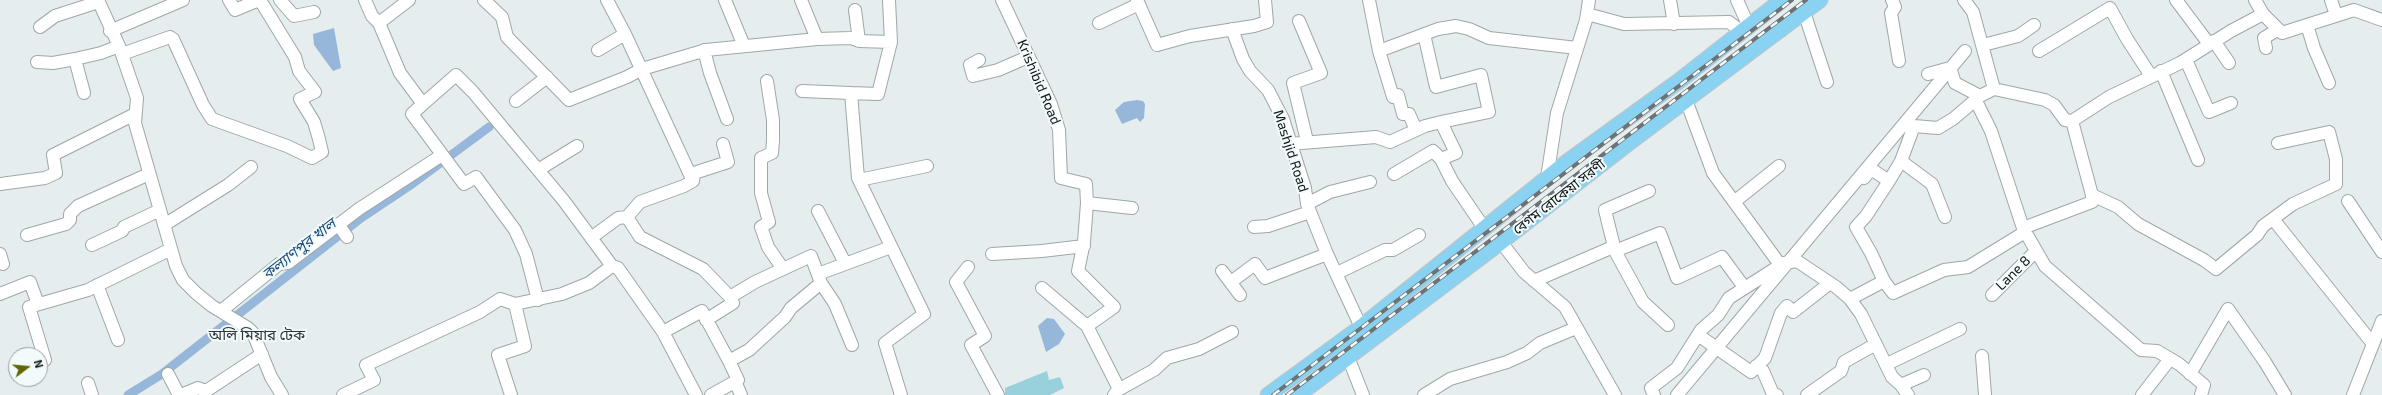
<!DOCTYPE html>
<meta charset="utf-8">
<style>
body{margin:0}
#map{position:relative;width:2382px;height:395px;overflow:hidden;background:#e5edef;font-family:"Exo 2",sans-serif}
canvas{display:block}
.north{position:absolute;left:8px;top:347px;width:40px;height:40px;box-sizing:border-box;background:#f2fbfc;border:1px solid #989e9f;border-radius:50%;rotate:74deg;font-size:11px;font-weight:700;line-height:16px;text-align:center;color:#101314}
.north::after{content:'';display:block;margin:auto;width:14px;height:18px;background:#626602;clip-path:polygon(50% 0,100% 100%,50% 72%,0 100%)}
</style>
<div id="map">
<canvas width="2382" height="395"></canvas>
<div class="north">N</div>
</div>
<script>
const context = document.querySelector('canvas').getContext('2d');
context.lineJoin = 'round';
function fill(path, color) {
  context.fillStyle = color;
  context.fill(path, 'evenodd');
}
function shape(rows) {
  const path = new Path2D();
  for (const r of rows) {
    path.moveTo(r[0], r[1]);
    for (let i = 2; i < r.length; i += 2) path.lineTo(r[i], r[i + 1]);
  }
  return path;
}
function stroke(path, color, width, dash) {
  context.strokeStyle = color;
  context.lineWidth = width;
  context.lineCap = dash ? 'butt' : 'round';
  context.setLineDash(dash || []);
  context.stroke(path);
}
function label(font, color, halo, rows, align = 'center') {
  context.font = font + ' "Exo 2","Noto Sans Bengali",sans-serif';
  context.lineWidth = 4;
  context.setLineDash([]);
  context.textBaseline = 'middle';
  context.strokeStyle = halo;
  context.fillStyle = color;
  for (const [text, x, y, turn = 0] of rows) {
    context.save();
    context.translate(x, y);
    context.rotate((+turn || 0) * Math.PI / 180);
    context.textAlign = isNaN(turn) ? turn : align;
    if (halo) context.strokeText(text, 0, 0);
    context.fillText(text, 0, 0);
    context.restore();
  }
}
fill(shape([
 [1047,371,1049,380,1060,377,1064,388,1050,395,1005,395,1005,388]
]), '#98d1dc');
fill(shape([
 [334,28,341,68,333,71,314,45,313,34],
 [1137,100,1143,101,1145,104,1144,118,1140,122,1137,118,1122,124,1115,110,1124,102],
 [1047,318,1054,319,1065,334,1059,344,1046,352,1038,326]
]), '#96b6da');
stroke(shape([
 [128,395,162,374,361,218,412,184,489,127]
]), '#96b6da', 9);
const minor = shape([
 [98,0,119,46,137,98,135,123,176,266,183,280,196,293,212,306,248,328,253,333,271,377,282,395],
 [229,0,235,10,259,0],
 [280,0,294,16,314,12],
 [365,0,372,16,379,23,400,73,423,104,412,114,464,184,476,177,515,230,526,254,538,300],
 [484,0,502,17,507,37,569,100,627,77,642,69,706,50,817,39,851,38,859,41,891,42],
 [607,0,625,34,693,181],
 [725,0,744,46],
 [801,0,817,39],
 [889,0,891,42,878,94,851,93,858,178,924,314,885,343,901,395],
 [1002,0,1051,104,1059,130,1061,178,1086,184,1087,203,1084,242,1078,271,1114,307,1087,326,1117,385,1118,390,1114,395],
 [1137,0,1157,45,1190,36,1254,26,1267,22,1265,0],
 [1369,0,1379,51,1393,97,1398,95,1403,114,1409,114,1416,130],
 [1670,0,1674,24],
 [1737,0,1749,27],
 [1892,0,1895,7,1891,13,1899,61],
 [1964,0,1973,12,1994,89,2045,100,2054,105,2065,120,2072,121,2109,97,2180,63,2231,31,2263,14,2282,33,2354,10,2382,20],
 [2176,0,2209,44],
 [2255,0,2263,14],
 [2331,0,2336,15],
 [855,10,859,41],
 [1804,12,1827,82],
 [1587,14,1624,24,1729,22,1742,32],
 [1299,21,1321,73,1293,83,1307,141],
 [379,23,409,0],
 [1099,23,1139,4],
 [2307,25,2314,48,2329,83],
 [40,27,55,16,98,2],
 [1232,29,1243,59,1250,71,1268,90,1283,119,1305,188,1307,204,1327,254,1361,327],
 [110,31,183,0],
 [1424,34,1436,87,1481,75,1489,112,1441,122,1456,153,1441,159,1452,181,1484,228],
 [2214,41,2229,63],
 [1983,45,2018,36,2034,25],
 [2266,48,2264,38,2277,30],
 [598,50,625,34],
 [704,50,710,73,727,119],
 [1379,51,1438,29,1456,26,1469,29,1489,38,1577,48],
 [2039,51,2110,8,2127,39,2151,76],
 [122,54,170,37,173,39,203,105,212,119,287,146,312,158,322,152,319,139,314,122,300,99,315,92,299,71,295,57,260,0],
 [75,59,84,93],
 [979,60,970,65,973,76,998,70,1028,57],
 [2186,60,2209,112,2231,103],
 [37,62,53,63,75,59,101,53,119,46],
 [2161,71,2198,160],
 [1928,74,1950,68,1955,83,1980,96],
 [767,81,773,120,773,141,772,153,761,158,761,193,769,222,761,227,768,247,783,269],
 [1994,89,1980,96,1953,119,1938,128,1914,126,1901,161,1889,181,1866,216,1856,227,1871,253,1884,281,1893,293,1944,270,1968,267,2025,232],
 [802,91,851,93],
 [1686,100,1713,173,1781,266],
 [516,101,547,77],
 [1976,101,1991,131,2023,228,2045,266,2141,350,2157,351,2179,364,2204,385,2201,395],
 [423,104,456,75,473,92,564,201,612,266,618,268,663,332,696,395],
 [2072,121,2092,195,2118,207,2138,224,2204,260,2216,269,2257,235,2263,226,2293,204,2336,184,2336,159,2329,132,2278,143],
 [1289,144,1376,137,1390,142,1425,126,1441,122],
 [1901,161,1932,184,1945,217],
 [538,170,577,146],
 [1394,174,1433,151,1441,159],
 [1547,178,1557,113,1586,20,1589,0],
 [1864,178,1871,169,1889,181],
 [859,180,927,166],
 [0,184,45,178,56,173,53,155,135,114],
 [1649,191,1605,210,1615,251,1643,302,1668,325],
 [2348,201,2382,252],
 [1734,202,1779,166],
 [1087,203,1132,208],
 [1307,204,1330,192,1370,182],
 [818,211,845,263],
 [627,217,640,237,703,269,730,297,733,303,706,320],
 [2273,219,2373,344],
 [338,224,347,237],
 [164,225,228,185,251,167],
 [1254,227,1268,226,1310,212],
 [2023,228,2092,202,2092,195],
 [27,235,66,224,70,220,70,214,78,206,149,174],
 [591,238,618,218,627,217,640,202,684,186,693,181,694,173,728,162,723,144],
 [1501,242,1524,272,1565,307,1615,395],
 [92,245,122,231,124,227,160,210],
 [1615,251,1660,233,1677,278,1722,257,1744,287],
 [0,254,3,264],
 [992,254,1042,251,1084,246],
 [968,267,956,282,985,336,971,345,998,395],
 [1222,271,1240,295],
 [1337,273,1385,250,1393,250,1419,235],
 [818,274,891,247],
 [1534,281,1613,247],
 [1231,282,1255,264,1265,278,1327,254],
 [97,285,118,340],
 [1042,288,1087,326],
 [0,294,30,282,38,304],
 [1992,295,2035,252],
 [730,297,755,282,811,256,821,283,835,304,852,345],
 [1850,299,1884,281],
 [221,311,279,264,288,263,359,209,442,155],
 [663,332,702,311,729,361],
 [1698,335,1751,372,1765,358,1781,313,1787,306,1793,312,1830,283],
 [1982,356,1985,395],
 [1348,357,1363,395],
 [40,361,45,360,29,307,88,290,171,249],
 [1887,364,1960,329],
 [1756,366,1763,371,1773,394,1777,395],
 [168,374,179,395],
 [2190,374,2228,309,2265,362,2285,395],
 [735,381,741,395],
 [88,383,92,395],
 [1901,385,1924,375],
 [1118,390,1154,370,1167,358,1199,349,1232,332],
 [181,395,198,388,206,391,262,354],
 [343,395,374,380,366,365,480,312,500,299,515,304,562,294,589,283,612,266],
 [511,395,498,355,525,346,515,304],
 [711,395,738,380,729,361,749,350,785,317,791,308,821,283],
 [1424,395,1450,379,1507,362,1527,353,1540,343,1576,328],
 [1654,395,1651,388,1677,368,1701,330,1718,315,1729,298,1784,263,1797,261,1836,287,1850,299,1861,314,1892,377,1901,385,1908,395],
 [1677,395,1965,51],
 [1807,395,1841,371,1844,362,1876,344],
 [2142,395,2170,359],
 [2353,395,2382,321]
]);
const major = shape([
 [1268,395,1361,327,1567,162,1679,81,1782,0],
 [1298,395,1501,242,1630,142,1820,0]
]);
stroke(minor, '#9fa7a8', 14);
stroke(major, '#c6c6c7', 17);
stroke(minor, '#fff', 12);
stroke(major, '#89d2f1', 15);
const rail = shape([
 [1273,395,1792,0],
 [1287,395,1806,0]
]);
stroke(rail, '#6d7274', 4);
stroke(rail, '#f2fbfc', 2.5, [8]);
label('14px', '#101314', '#f2fbfc', [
 ["Krishibid Road",1039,82,67],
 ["Mashjid Road",1291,151,72],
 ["বেগম রোকেয়া সরণী",1559,197,-38],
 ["Lane 8",2013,273,-45]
]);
label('italic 15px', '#1c4a78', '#f2fbfc', [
 ["কল্যাণপুর খাল",299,249,-38]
]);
label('15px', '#303637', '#f2fbfc', [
 ["অলি মিয়ার টেক",257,335]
]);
</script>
